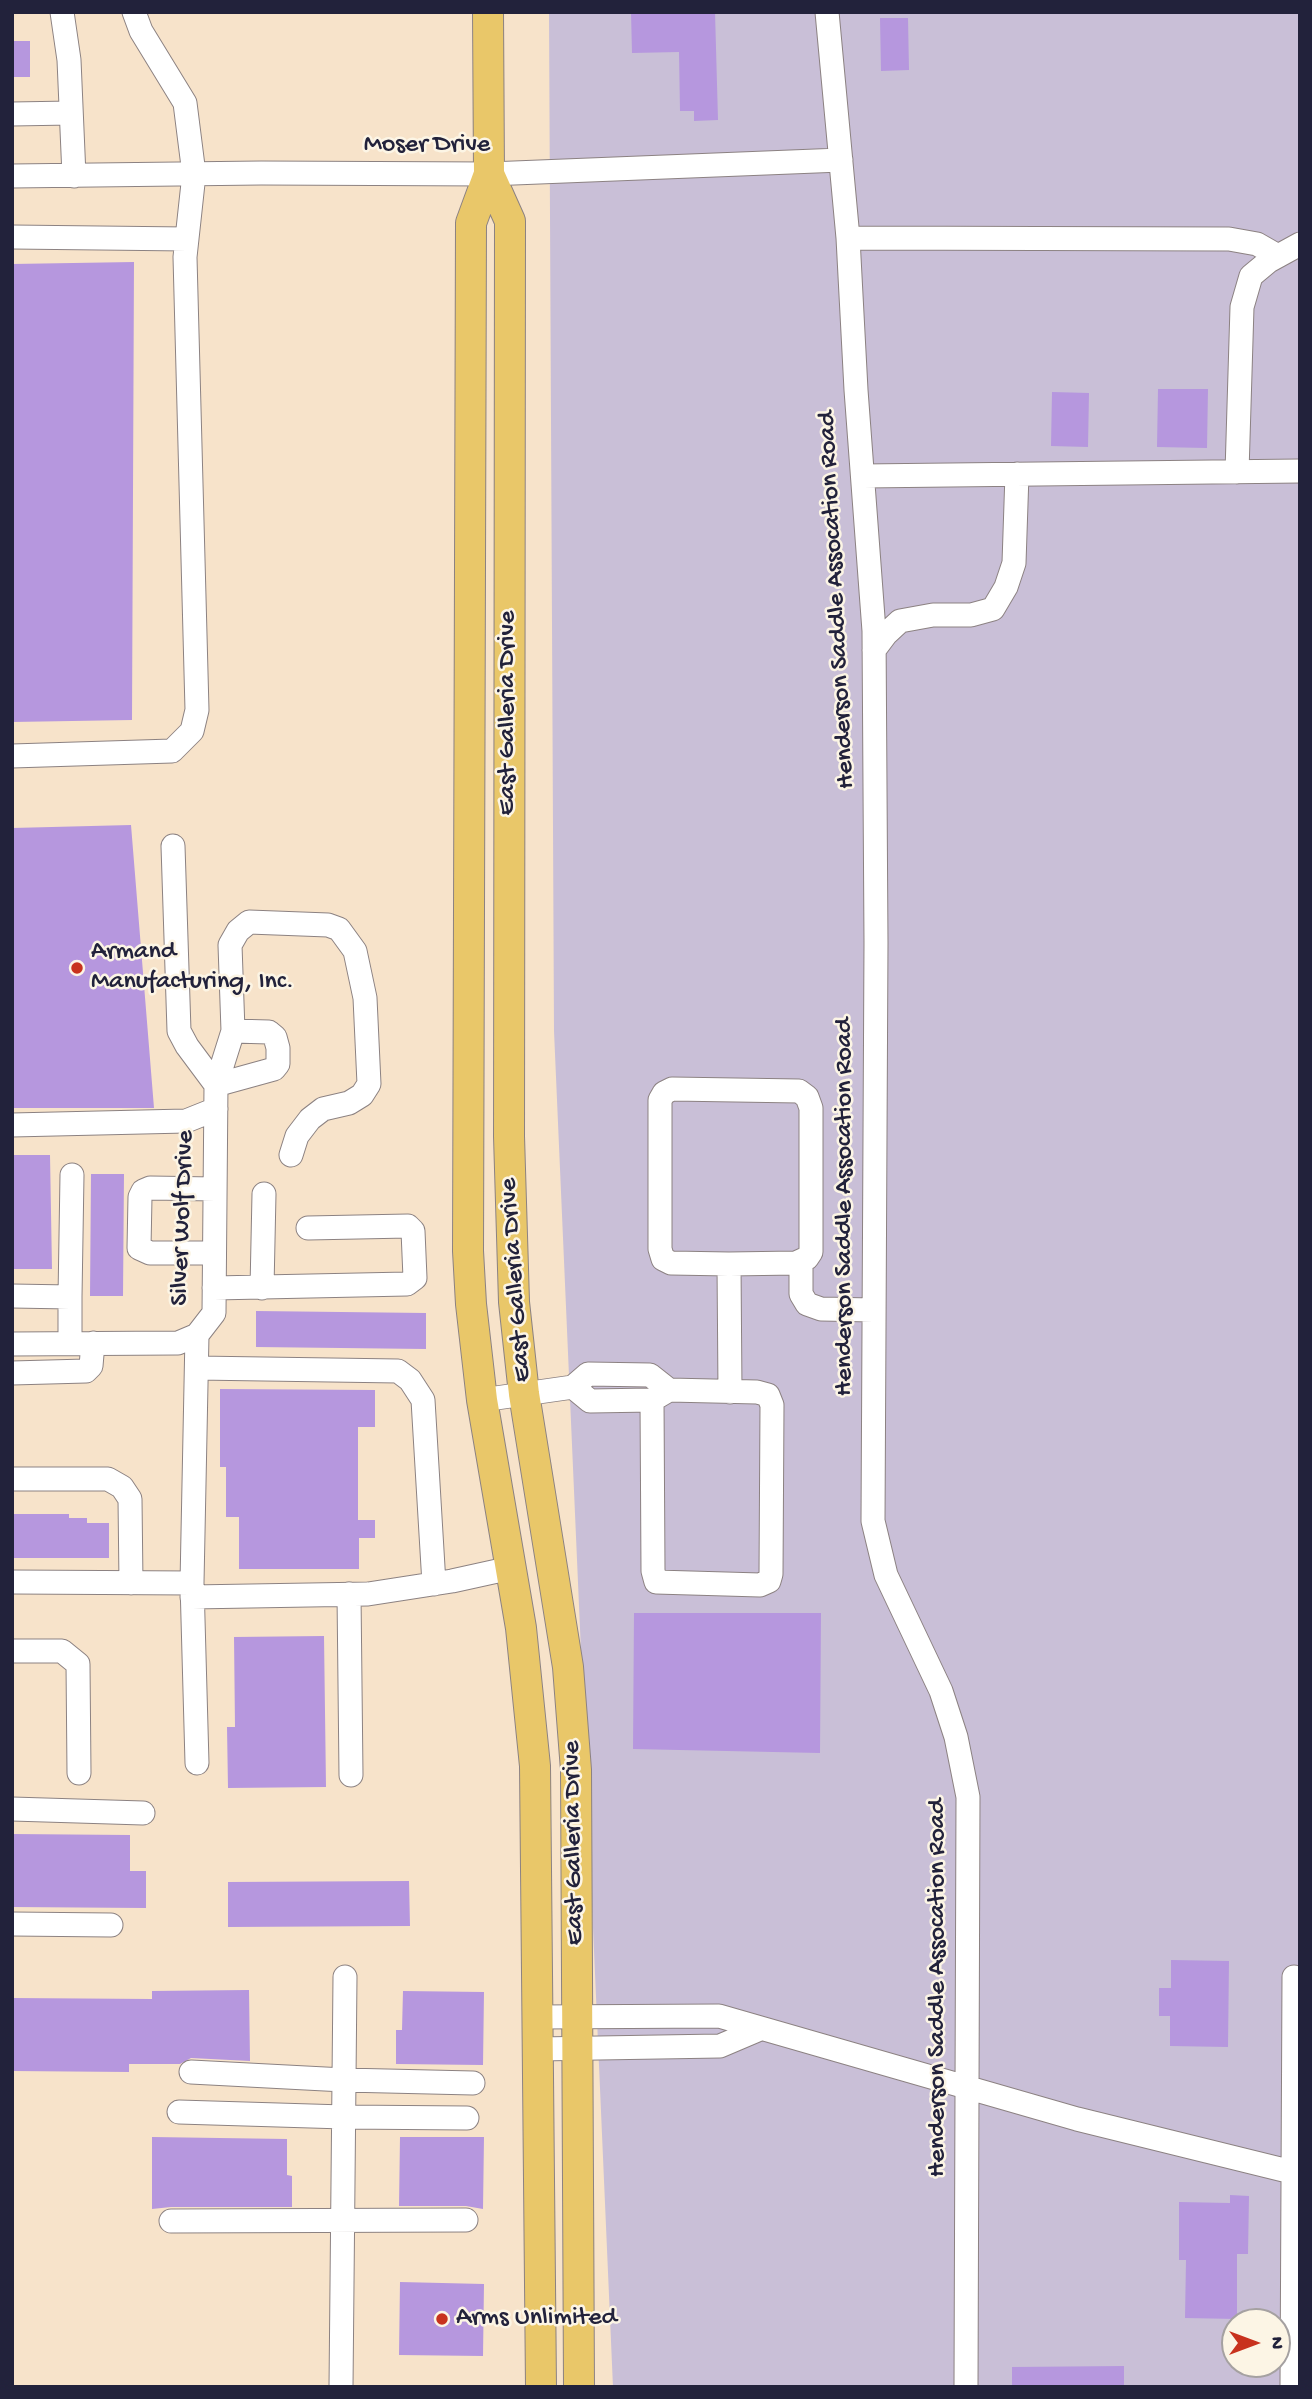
<!DOCTYPE html>
<style>
body{margin:0}
#map{position:relative;width:1312px;height:2399px;overflow:hidden;background:#f7e3ca;font-family:"Gochi Hand",sans-serif}
canvas{display:block}
.frame{position:absolute;inset:0;border:14px solid #22223b;pointer-events:none}
.north{position:absolute;left:1221px;top:2308px;width:70px;height:70px;box-sizing:border-box;background:#fcf5e5;border:2px solid #a5a1a1;border-radius:50%;rotate:90deg;font-size:19px;font-weight:700;line-height:28px;text-align:center;color:#22223b}
.north::after{content:'';display:block;margin:auto;width:24px;height:32px;background:#c8321e;clip-path:polygon(50% 0,100% 100%,50% 72%,0 100%)}
</style>
<div id="map">
<canvas width="1312" height="2399"></canvas>
<div class="frame"></div>
<div class="north">N</div>
</div>
<script>
const context = document.querySelector('canvas').getContext('2d');
context.lineJoin = 'round';
function fill(path, color) {
  context.fillStyle = color;
  context.fill(path, 'evenodd');
}
function shape(rows) {
  const path = new Path2D();
  for (const r of rows) {
    path.moveTo(r[0], r[1]);
    for (let i = 2; i < r.length; i += 2) path.lineTo(r[i], r[i + 1]);
  }
  return path;
}
function stroke(path, color, width, dash) {
  context.strokeStyle = color;
  context.lineWidth = width;
  context.lineCap = dash ? 'butt' : 'round';
  context.setLineDash(dash || []);
  context.stroke(path);
}
function label(font, color, halo, rows, align = 'center') {
  context.font = font + ' "Gochi Hand",sans-serif';
  context.lineWidth = 5;
  context.setLineDash([]);
  context.textBaseline = 'middle';
  context.strokeStyle = halo;
  context.fillStyle = color;
  for (const [text, x, y, turn = 0] of rows) {
    context.save();
    context.translate(x, y);
    context.rotate((+turn || 0) * Math.PI / 180);
    context.textAlign = isNaN(turn) ? turn : align;
    if (halo) context.strokeText(text, 0, 0);
    context.fillText(text, 0, 0);
    context.restore();
  }
}
fill(shape([
 [549,12,1300,12,1300,2387,613,2387,554,1031],
 [1235,2322,1277,2322,1277,2364,1235,2364]
]), '#c9bfd7');
fill(shape([
 [631,12,715,12,718,120,694,121,694,111,680,111,679,52,632,53],
 [880,18,908,18,909,70,881,71],
 [12,41,30,41,30,77,12,77],
 [134,262,132,720,12,722,12,264],
 [1158,389,1208,389,1207,448,1157,447],
 [1052,392,1089,393,1088,447,1051,446],
 [131,825,154,1108,12,1108,12,828],
 [12,1155,50,1155,52,1269,12,1269],
 [91,1174,124,1174,123,1296,90,1296],
 [256,1311,426,1313,426,1349,256,1347],
 [220,1389,375,1390,375,1427,358,1427,358,1520,375,1520,375,1538,359,1538,359,1569,239,1569,239,1517,226,1517,226,1467,220,1467],
 [12,1514,69,1514,69,1518,87,1518,87,1523,109,1523,109,1558,12,1558],
 [634,1613,821,1613,820,1753,633,1749],
 [324,1636,326,1787,228,1788,227,1727,235,1727,234,1637],
 [12,1834,130,1835,130,1871,146,1871,146,1908,12,1907],
 [409,1881,410,1926,228,1927,228,1882],
 [1171,1960,1229,1961,1228,2047,1170,2046,1170,2016,1159,2016,1159,1988,1171,1988],
 [249,1990,250,2061,191,2058,180,2064,129,2064,129,2072,12,2071,12,1998,152,1999,152,1991],
 [403,1991,484,1992,483,2065,396,2064,396,2030,402,2030],
 [152,2137,287,2139,287,2175,292,2176,292,2207,171,2207,152,2209],
 [400,2137,484,2137,483,2209,466,2206,399,2206],
 [1230,2195,1249,2196,1248,2254,1237,2254,1237,2319,1185,2318,1186,2260,1179,2260,1179,2202,1230,2203],
 [400,2282,484,2284,483,2356,399,2355],
 [1124,2366,1124,2387,1012,2387,1012,2367]
]), '#b697de');
const minor = shape([
 [62,12,69,60,74,176],
 [827,12,848,238,856,390,874,631,876,943,873,1521,886,1575,941,1691,956,1737,968,1797,966,2387],
 [12,114,71,113],
 [12,176,261,173,489,174,841,160],
 [12,237,187,239],
 [848,238,1229,239,1257,244,1278,256],
 [1237,472,1242,307,1251,276,1269,261,1300,244],
 [863,476,1300,471],
 [874,650,886,634,900,621,933,615,971,615,993,609,1006,587,1014,563,1017,474],
 [12,756,172,751,192,731,197,710,185,257,194,174,185,103,141,31,134,12],
 [173,846,179,1031,187,1046,216,1085],
 [216,1085,274,1069,278,1064,278,1048,275,1037,269,1032,233,1031],
 [12,1125,186,1121,216,1109],
 [214,1253,150,1253,139,1248,140,1197,143,1191,150,1188,215,1189],
 [801,1261,801,1294,807,1304,821,1309,873,1310],
 [729,1264,671,1263,663,1259,660,1249,660,1100,664,1093,672,1089,799,1091,807,1097,811,1108,811,1252,807,1258,796,1263,729,1264,730,1392],
 [214,1288,407,1284,415,1278,413,1231,408,1226,308,1228],
 [262,1288,264,1194],
 [12,1296,70,1297,72,1175],
 [70,1297,70,1343],
 [197,1335,192,1583,197,1763],
 [12,1344,178,1343,197,1335,214,1313,216,1085,233,1031,230,945,238,931,249,922,328,925,339,929,355,951,365,998,369,1084,362,1095,349,1103,323,1109,310,1119,297,1136,291,1155],
 [197,1368,398,1371,410,1380,423,1400,434,1584],
 [12,1373,86,1371,91,1366,93,1343],
 [573,1387,590,1401,652,1400,669,1390,757,1392,768,1395,772,1405,771,1574,769,1581,760,1585,656,1582,653,1571,652,1400],
 [482,1400,573,1387,588,1374,650,1375,669,1390],
 [12,1479,108,1479,122,1487,130,1499,131,1583],
 [12,1582,192,1583],
 [349,1594,351,1775],
 [192,1597,368,1594,452,1581,511,1568],
 [12,1651,62,1651,78,1664,79,1773],
 [12,1809,143,1813],
 [12,1924,111,1925],
 [538,2017,719,2016,1077,2119,1300,2174],
 [538,2049,720,2046,760,2029],
 [191,2072,344,2080,473,2083],
 [179,2112,344,2117,467,2118],
 [171,2221,466,2220],
 [341,2387,345,1977],
 [1292,2387,1294,1977]
]);
const major = shape([
 [488,12,489,174,471,223,468,1251,471,1304,482,1400,521,1628,535,1766,541,2387],
 [489,174,510,221,509,1136,514,1302,524,1394,568,1667,576,1770,579,2387]
]);
stroke(minor, '#8c8282', 25);
stroke(major, '#8c8282', 32);
stroke(minor, '#fff', 23);
stroke(major, '#e9c769', 30);
for (const [x, y, r, color] of [
 [77,968,7,"#c8321e"],
 [442,2319,7,"#c8321e"]
]) {
  const dot = new Path2D();
  dot.arc(x, y, r, 0, 2 * Math.PI);
  context.fillStyle = color;
  context.fill(dot);
  stroke(dot, '#fcf5e5', 2.5);
}
label('26px', '#22223b', '#fcf5e5', [
 ["Moser Drive",427,146],
 ["Henderson Saddle Assocation Road",838,600,-93],
 ["East Galleria Drive",509,713,-90],
 ["Henderson Saddle Assocation Road",846,1207,-90],
 ["Silver Wolf Drive",184,1218,-88],
 ["East Galleria Drive",517,1280,-94],
 ["East Galleria Drive",575,1843,-91],
 ["Henderson Saddle Assocation Road",939,1988,-90]
]);
label('26px', '#22223b', '#fcf5e5', [
 ["Armand",91,953],
 ["Manufacturing, Inc.",91,983],
 ["Arms Unlimited",456,2319]
], 'left');
</script>
